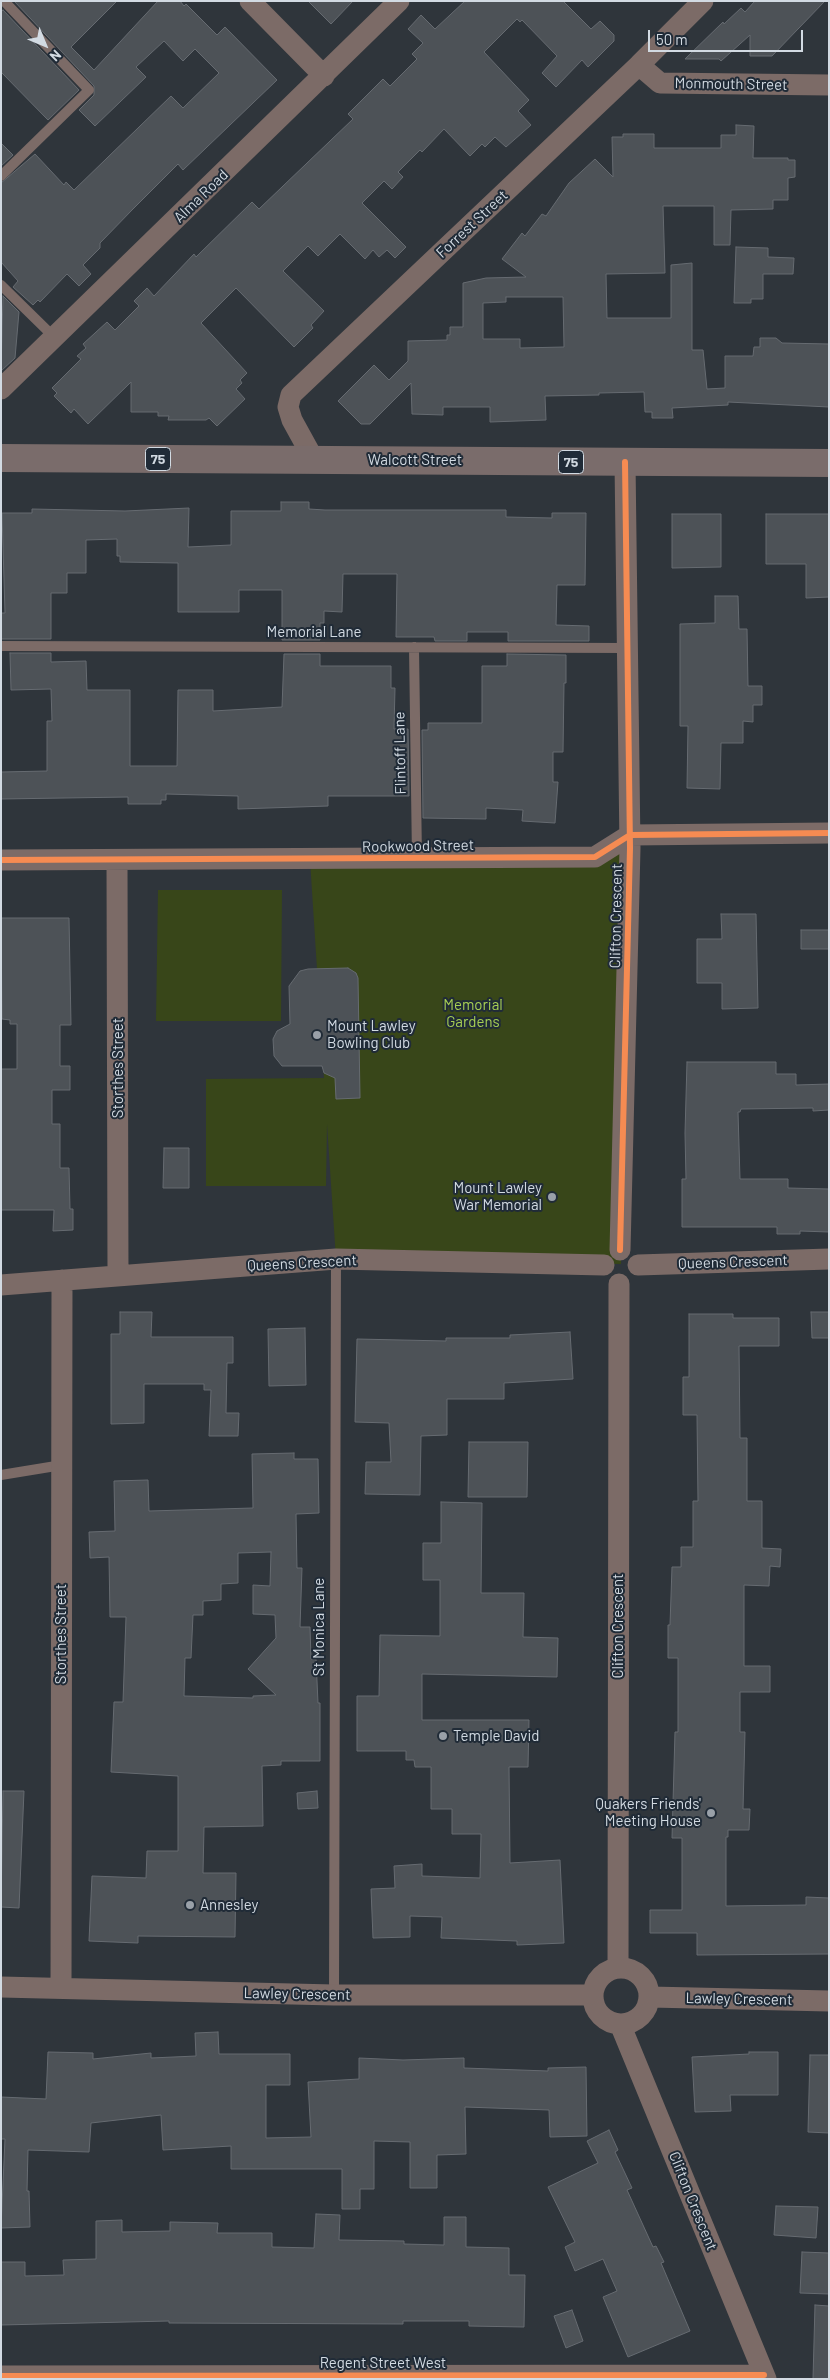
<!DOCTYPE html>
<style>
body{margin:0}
#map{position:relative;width:830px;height:2380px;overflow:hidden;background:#2f353b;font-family:Barlow,sans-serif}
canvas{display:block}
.frame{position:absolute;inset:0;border:2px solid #d2dae2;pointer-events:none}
.north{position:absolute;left:20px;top:20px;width:50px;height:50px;-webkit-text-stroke:4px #202b37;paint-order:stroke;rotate:135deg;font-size:14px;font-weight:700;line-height:20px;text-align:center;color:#d2dae2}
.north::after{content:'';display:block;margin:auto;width:18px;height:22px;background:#d2dae2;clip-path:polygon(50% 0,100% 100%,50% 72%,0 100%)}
.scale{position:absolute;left:648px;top:30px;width:155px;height:22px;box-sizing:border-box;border:2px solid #d2dae2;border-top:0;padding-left:6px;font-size:15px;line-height:18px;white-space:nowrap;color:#d2dae2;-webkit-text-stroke:4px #202b37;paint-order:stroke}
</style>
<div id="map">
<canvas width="830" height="2380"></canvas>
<div class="frame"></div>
<div class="north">N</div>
<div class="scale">50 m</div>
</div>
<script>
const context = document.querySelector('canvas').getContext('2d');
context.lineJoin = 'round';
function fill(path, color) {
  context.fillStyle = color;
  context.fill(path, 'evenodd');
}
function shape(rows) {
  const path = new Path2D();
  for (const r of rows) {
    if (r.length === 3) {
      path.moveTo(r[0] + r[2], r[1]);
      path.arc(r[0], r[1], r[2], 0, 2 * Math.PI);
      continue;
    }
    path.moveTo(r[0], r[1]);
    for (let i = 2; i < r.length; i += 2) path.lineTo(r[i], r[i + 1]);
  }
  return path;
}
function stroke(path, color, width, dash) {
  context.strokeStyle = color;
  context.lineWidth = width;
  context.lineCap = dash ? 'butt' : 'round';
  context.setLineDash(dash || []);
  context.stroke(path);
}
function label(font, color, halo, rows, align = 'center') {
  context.font = font + ' Barlow,sans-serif';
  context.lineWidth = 4;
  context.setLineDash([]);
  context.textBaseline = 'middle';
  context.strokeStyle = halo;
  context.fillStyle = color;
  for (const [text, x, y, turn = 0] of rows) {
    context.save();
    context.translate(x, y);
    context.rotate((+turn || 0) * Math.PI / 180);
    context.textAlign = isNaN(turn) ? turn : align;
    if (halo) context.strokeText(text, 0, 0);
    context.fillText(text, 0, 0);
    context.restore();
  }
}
fill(shape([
 [630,848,621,1264,336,1259,327,1124,326,1186,206,1186,206,1079,324,1078,310,860],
 [158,890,282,890,281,1021,156,1021]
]), '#384619');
const building = shape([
 [14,1,117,1,71,47,94,70,158,1,180,1,184,6,186,4,217,35,225,27,277,80,183,170,178,164,133,209,100,243,100,248,83,265,91,274,79,286,67,274,40,302,38,300,33,305,13,287,18,281,1,262,1,183,35,154,64,185,66,182,74,190,171,96,183,108,219,73,195,49,183,61,164,41,136,67,146,77,95,126,79,110,94,95,94,86,14,1],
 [308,1,353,1,331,24,308,1],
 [465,1,563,1,591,29,600,21,614,35,614,41,588,67,582,60,556,87,542,73,557,56,522,20,520,22,517,19,484,52,529,100,518,111,531,125,506,147,495,137,485,147,482,144,470,156,444,129,422,152,420,150,398,172,403,177,392,189,384,181,362,203,406,247,395,258,387,250,379,257,373,250,365,259,340,234,318,256,308,246,283,271,324,311,311,325,313,328,294,347,236,288,201,323,247,373,240,380,242,383,236,389,245,399,217,426,209,418,206,420,168,420,169,416,158,416,158,412,131,412,131,382,88,424,74,409,71,413,54,396,57,393,52,388,81,359,77,356,86,348,83,344,107,322,115,330,139,306,134,301,147,288,154,296,194,254,196,257,252,202,259,209,353,119,348,114,383,79,390,86,417,59,412,54,423,43,408,29,421,15,435,29,465,1],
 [755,1,825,1,772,56,750,56,750,35,721,61,719,59,685,59,723,22,724,24,741,8,745,12,755,1],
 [3,10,79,90,48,120,1,72,1,12,3,10],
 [736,125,754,126,753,158,788,158,788,160,795,160,795,177,788,178,788,200,773,200,773,209,731,210,730,245,714,245,714,206,663,206,665,273,606,274,607,318,671,318,671,265,692,263,692,350,703,350,707,389,725,388,725,356,753,356,754,347,760,347,760,338,776,338,782,343,829,344,829,407,728,402,728,405,672,408,673,418,652,418,652,412,645,412,644,392,599,393,599,395,545,396,546,420,490,422,490,407,443,407,443,415,412,414,411,383,370,424,361,424,338,401,374,365,389,380,408,361,408,341,447,340,447,335,450,335,450,327,463,327,463,283,486,278,526,277,502,259,522,233,525,236,542,214,546,216,569,183,595,159,613,177,612,137,623,137,623,134,654,134,654,148,721,148,721,135,736,135,736,125],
 [506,297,563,297,564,347,520,348,520,339,483,339,483,303,506,302,506,297],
 [1,143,13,155,1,166,1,143],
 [736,247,768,248,768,257,794,258,793,274,763,274,763,299,751,299,751,303,734,303,736,247],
 [3,296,19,312,15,358,1,371,3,296],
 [281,502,309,502,309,509,325,510,506,510,506,517,552,518,552,513,586,513,585,585,557,585,556,625,589,626,589,641,508,641,508,632,467,632,467,641,435,641,434,637,396,637,397,574,343,574,342,612,324,611,324,623,320,623,320,640,282,640,282,590,239,590,239,612,178,612,178,563,120,562,120,556,117,556,117,539,86,540,86,573,67,573,67,593,51,593,51,639,1,639,1,613,5,613,2,513,32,513,32,509,125,511,189,508,188,547,231,545,231,511,281,511,281,502],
 [672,514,721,514,721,567,672,568,672,514],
 [766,514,829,514,829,597,806,598,806,564,766,564,766,514],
 [715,596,738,596,739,629,747,629,748,686,762,686,762,705,753,705,753,722,743,721,743,743,721,743,720,789,687,788,688,726,680,726,680,624,715,623,715,596],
 [10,653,51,653,51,662,86,661,87,690,130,690,130,766,177,766,178,690,213,690,213,711,282,707,284,654,320,654,320,666,391,666,391,688,395,688,394,729,408,729,409,796,328,796,328,806,238,809,238,796,166,794,166,800,161,800,161,804,128,804,128,797,1,799,1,772,47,771,47,721,52,721,51,689,11,690,10,653],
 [507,654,566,655,566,683,564,683,563,752,553,752,553,782,558,782,555,823,522,821,523,810,486,808,486,819,423,818,422,730,428,730,428,723,482,723,482,666,507,666,507,654],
 [721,914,756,914,758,1008,722,1009,722,983,697,983,697,939,722,939,721,914],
 [1,918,69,918,71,1025,60,1025,60,1066,70,1066,70,1090,52,1090,52,1124,60,1124,60,1168,69,1168,70,1209,73,1209,73,1230,53,1231,54,1210,1,1210,1,1069,17,1069,17,1024,10,1024,10,1020,2,1019,1,918],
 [801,930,829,930,829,949,801,949,801,930],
 [348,968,356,973,358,978,360,1098,336,1099,335,1078,324,1073,322,1066,282,1066,274,1056,273,1039,277,1031,290,1024,289,986,300,971,308,969,348,968],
 [687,1062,776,1062,776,1074,796,1074,796,1085,829,1084,829,1110,813,1111,813,1108,741,1109,740,1112,738,1112,740,1179,788,1179,788,1188,829,1189,829,1232,800,1231,800,1234,777,1234,777,1227,682,1227,682,1179,686,1179,685,1133,687,1062],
 [164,1148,189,1148,189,1188,163,1188,164,1148],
 [120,1312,152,1312,151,1337,233,1337,233,1363,227,1363,226,1413,239,1413,238,1436,209,1436,211,1390,204,1390,204,1384,144,1384,144,1423,111,1424,111,1334,120,1334,120,1312],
 [811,1312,829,1312,829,1338,812,1338,811,1312],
 [689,1314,733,1314,733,1318,779,1318,779,1346,739,1346,740,1438,747,1438,747,1501,762,1501,762,1548,781,1549,780,1567,770,1566,769,1586,744,1585,744,1666,770,1666,770,1692,740,1692,740,1732,745,1732,743,1809,750,1809,749,1830,728,1830,728,1837,726,1837,726,1906,806,1905,806,1897,829,1898,829,1954,697,1955,697,1933,650,1933,650,1910,682,1910,682,1838,672,1838,675,1732,678,1732,678,1658,668,1658,668,1625,670,1625,672,1567,681,1567,681,1547,693,1547,693,1501,698,1501,697,1415,683,1415,683,1377,689,1377,689,1314],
 [305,1328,306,1385,269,1386,268,1329,305,1328],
 [570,1332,573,1379,504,1383,504,1399,447,1399,447,1435,421,1436,420,1495,365,1494,366,1462,391,1462,389,1423,355,1422,357,1339,446,1341,446,1338,510,1338,510,1335,570,1332],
 [469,1442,528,1442,527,1497,468,1497,469,1442],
 [294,1453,294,1459,318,1459,319,1513,296,1514,297,1568,302,1568,300,1627,310,1627,311,1659,316,1659,318,1703,320,1703,320,1761,281,1761,281,1765,262,1766,263,1826,204,1827,203,1873,236,1873,235,1937,138,1936,138,1943,89,1941,92,1876,146,1878,147,1851,178,1851,178,1776,111,1772,114,1702,123,1702,126,1617,110,1617,109,1557,90,1558,89,1532,115,1531,114,1481,148,1480,149,1511,253,1508,252,1454,294,1453],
 [271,1552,270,1586,253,1585,253,1614,275,1615,276,1638,248,1669,276,1695,253,1696,253,1698,184,1696,185,1658,191,1658,193,1615,203,1615,203,1601,221,1600,221,1584,238,1583,238,1553,271,1552],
 [441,1502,482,1503,481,1593,524,1593,523,1637,558,1638,557,1677,422,1674,422,1720,529,1720,528,1767,509,1767,510,1863,560,1860,564,1943,517,1945,517,1941,441,1938,442,1917,410,1916,410,1937,373,1938,371,1889,395,1888,394,1866,422,1864,422,1876,480,1878,481,1834,452,1834,452,1809,431,1809,431,1767,415,1767,414,1760,406,1760,406,1751,357,1751,357,1696,379,1696,380,1635,440,1636,440,1580,423,1580,423,1543,441,1543,441,1502],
 [3,1791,24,1791,19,1908,1,1907,3,1791],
 [317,1791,318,1808,298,1809,297,1793,317,1791],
 [218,2032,219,2054,290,2054,290,2085,266,2085,266,2138,311,2137,308,2082,359,2079,359,2058,403,2060,464,2058,464,2068,548,2071,548,2068,586,2067,587,2136,550,2137,549,2110,465,2107,466,2154,437,2155,437,2188,410,2188,410,2142,374,2141,374,2189,360,2189,360,2209,342,2209,342,2169,231,2169,231,2146,163,2150,161,2115,91,2123,89,2152,28,2150,27,2191,29,2191,30,2227,1,2228,5,2139,1,2139,1,2097,46,2099,48,2052,93,2053,93,2059,151,2053,151,2058,196,2056,195,2033,218,2032],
 [749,2052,778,2052,778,2095,730,2095,731,2111,695,2112,692,2057,749,2054,749,2052],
 [810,2055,829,2055,829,2133,808,2132,810,2055],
 [609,2130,618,2150,615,2152,632,2188,627,2190,653,2247,656,2246,664,2262,661,2263,690,2331,628,2357,603,2297,617,2291,603,2259,575,2271,565,2247,575,2242,548,2187,598,2163,587,2141,609,2130],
 [776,2206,818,2207,816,2238,774,2235,776,2206],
 [316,2214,340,2215,339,2240,404,2241,404,2244,444,2245,444,2217,466,2217,466,2247,509,2248,509,2275,525,2275,524,2327,469,2326,469,2321,403,2321,403,2324,169,2323,169,2321,1,2325,1,2262,25,2262,25,2276,64,2275,63,2260,96,2259,96,2221,122,2220,122,2232,170,2231,170,2222,218,2223,217,2233,272,2233,272,2247,314,2248,316,2214],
 [802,2252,829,2253,829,2294,800,2293,802,2252],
 [815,2305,829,2306,829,2379,813,2379,815,2305],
 [572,2310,583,2341,566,2348,554,2316,572,2310]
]);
fill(building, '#4d5257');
stroke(building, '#666b71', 1);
stroke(shape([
 [1,176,89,90,4,1],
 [1,285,54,337],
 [1,646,627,648],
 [414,647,417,859],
 [1,1475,62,1465],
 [334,1995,336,1259]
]), '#7c6b67', 10);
stroke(shape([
 [250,1,324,76],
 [639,65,660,83,829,85],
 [1,389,399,1],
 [314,460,292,420,288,407,291,395,639,65,703,1],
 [1,860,595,857,630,835,829,833],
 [117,860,118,1275],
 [620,1250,630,848,625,462],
 [638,1265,829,1259],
 [1,1285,336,1259,604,1265],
 [618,1968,619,1284],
 [621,1996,28],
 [1,1987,334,1995,593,1995],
 [61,1988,62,1280],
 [650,1997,829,2001],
 [620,2024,766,2379],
 [1,2376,764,2375]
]), '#7c6b67', 21);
stroke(shape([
 [1,458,829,463]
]), '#7a6c6b', 28);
stroke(shape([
 [1,860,595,857,630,835,829,833],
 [620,1250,630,848,625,462],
 [1,2376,764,2375]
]), '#f68b52', 6);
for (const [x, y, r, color] of [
 [317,1035,5,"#99a0a8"],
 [552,1197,5,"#99a0a8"],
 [443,1736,5,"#99a0a8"],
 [711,1813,5,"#99a0a8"],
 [190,1905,5,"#99a0a8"]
]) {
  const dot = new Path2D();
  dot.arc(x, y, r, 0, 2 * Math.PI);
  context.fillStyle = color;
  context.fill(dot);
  stroke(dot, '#202b37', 2);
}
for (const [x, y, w] of [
 [158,459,25],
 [571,462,25]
]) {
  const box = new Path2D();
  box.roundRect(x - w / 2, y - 11.5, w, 23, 4);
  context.fillStyle = '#202b37';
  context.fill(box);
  stroke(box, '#d2dae2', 1);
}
label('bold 14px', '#d2dae2', null, [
 ["75",158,459],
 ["75",571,462]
]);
label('15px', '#d2dae2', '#202b37', [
 ["Monmouth Street",731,84,1],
 ["Alma Road",201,196,-44],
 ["Forrest Street",472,224,-43],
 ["Walcott Street",415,460],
 ["Memorial Lane",314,632],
 ["Flintoff Lane",400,753,-91],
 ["Rookwood Street",418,846,-1],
 ["Clifton Crescent",616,916,-89],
 ["Storthes Street",118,1068,-90],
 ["Queens Crescent",733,1262,-2],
 ["Queens Crescent",302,1263,-3],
 ["Clifton Crescent",618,1626,-90],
 ["St Monica Lane",319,1627,-90],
 ["Storthes Street",61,1634,-90],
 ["Lawley Crescent",297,1994,1],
 ["Lawley Crescent",739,1999,1],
 ["Clifton Crescent",693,2201,68],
 ["Regent Street West",383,2363]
]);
label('15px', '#a7cf53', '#202b37', [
 ["Memorial",473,1005],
 ["Gardens",473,1022]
]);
label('15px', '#d2dae2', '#202b37', [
 ["Mount Lawley",327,1026],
 ["Bowling Club",327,1043],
 ["Mount Lawley",542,1188,"right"],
 ["War Memorial",542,1205,"right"],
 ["Temple David",453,1736],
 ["Quakers Friends'",701,1804,"right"],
 ["Meeting House",701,1821,"right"],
 ["Annesley",200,1905]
], 'left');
</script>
